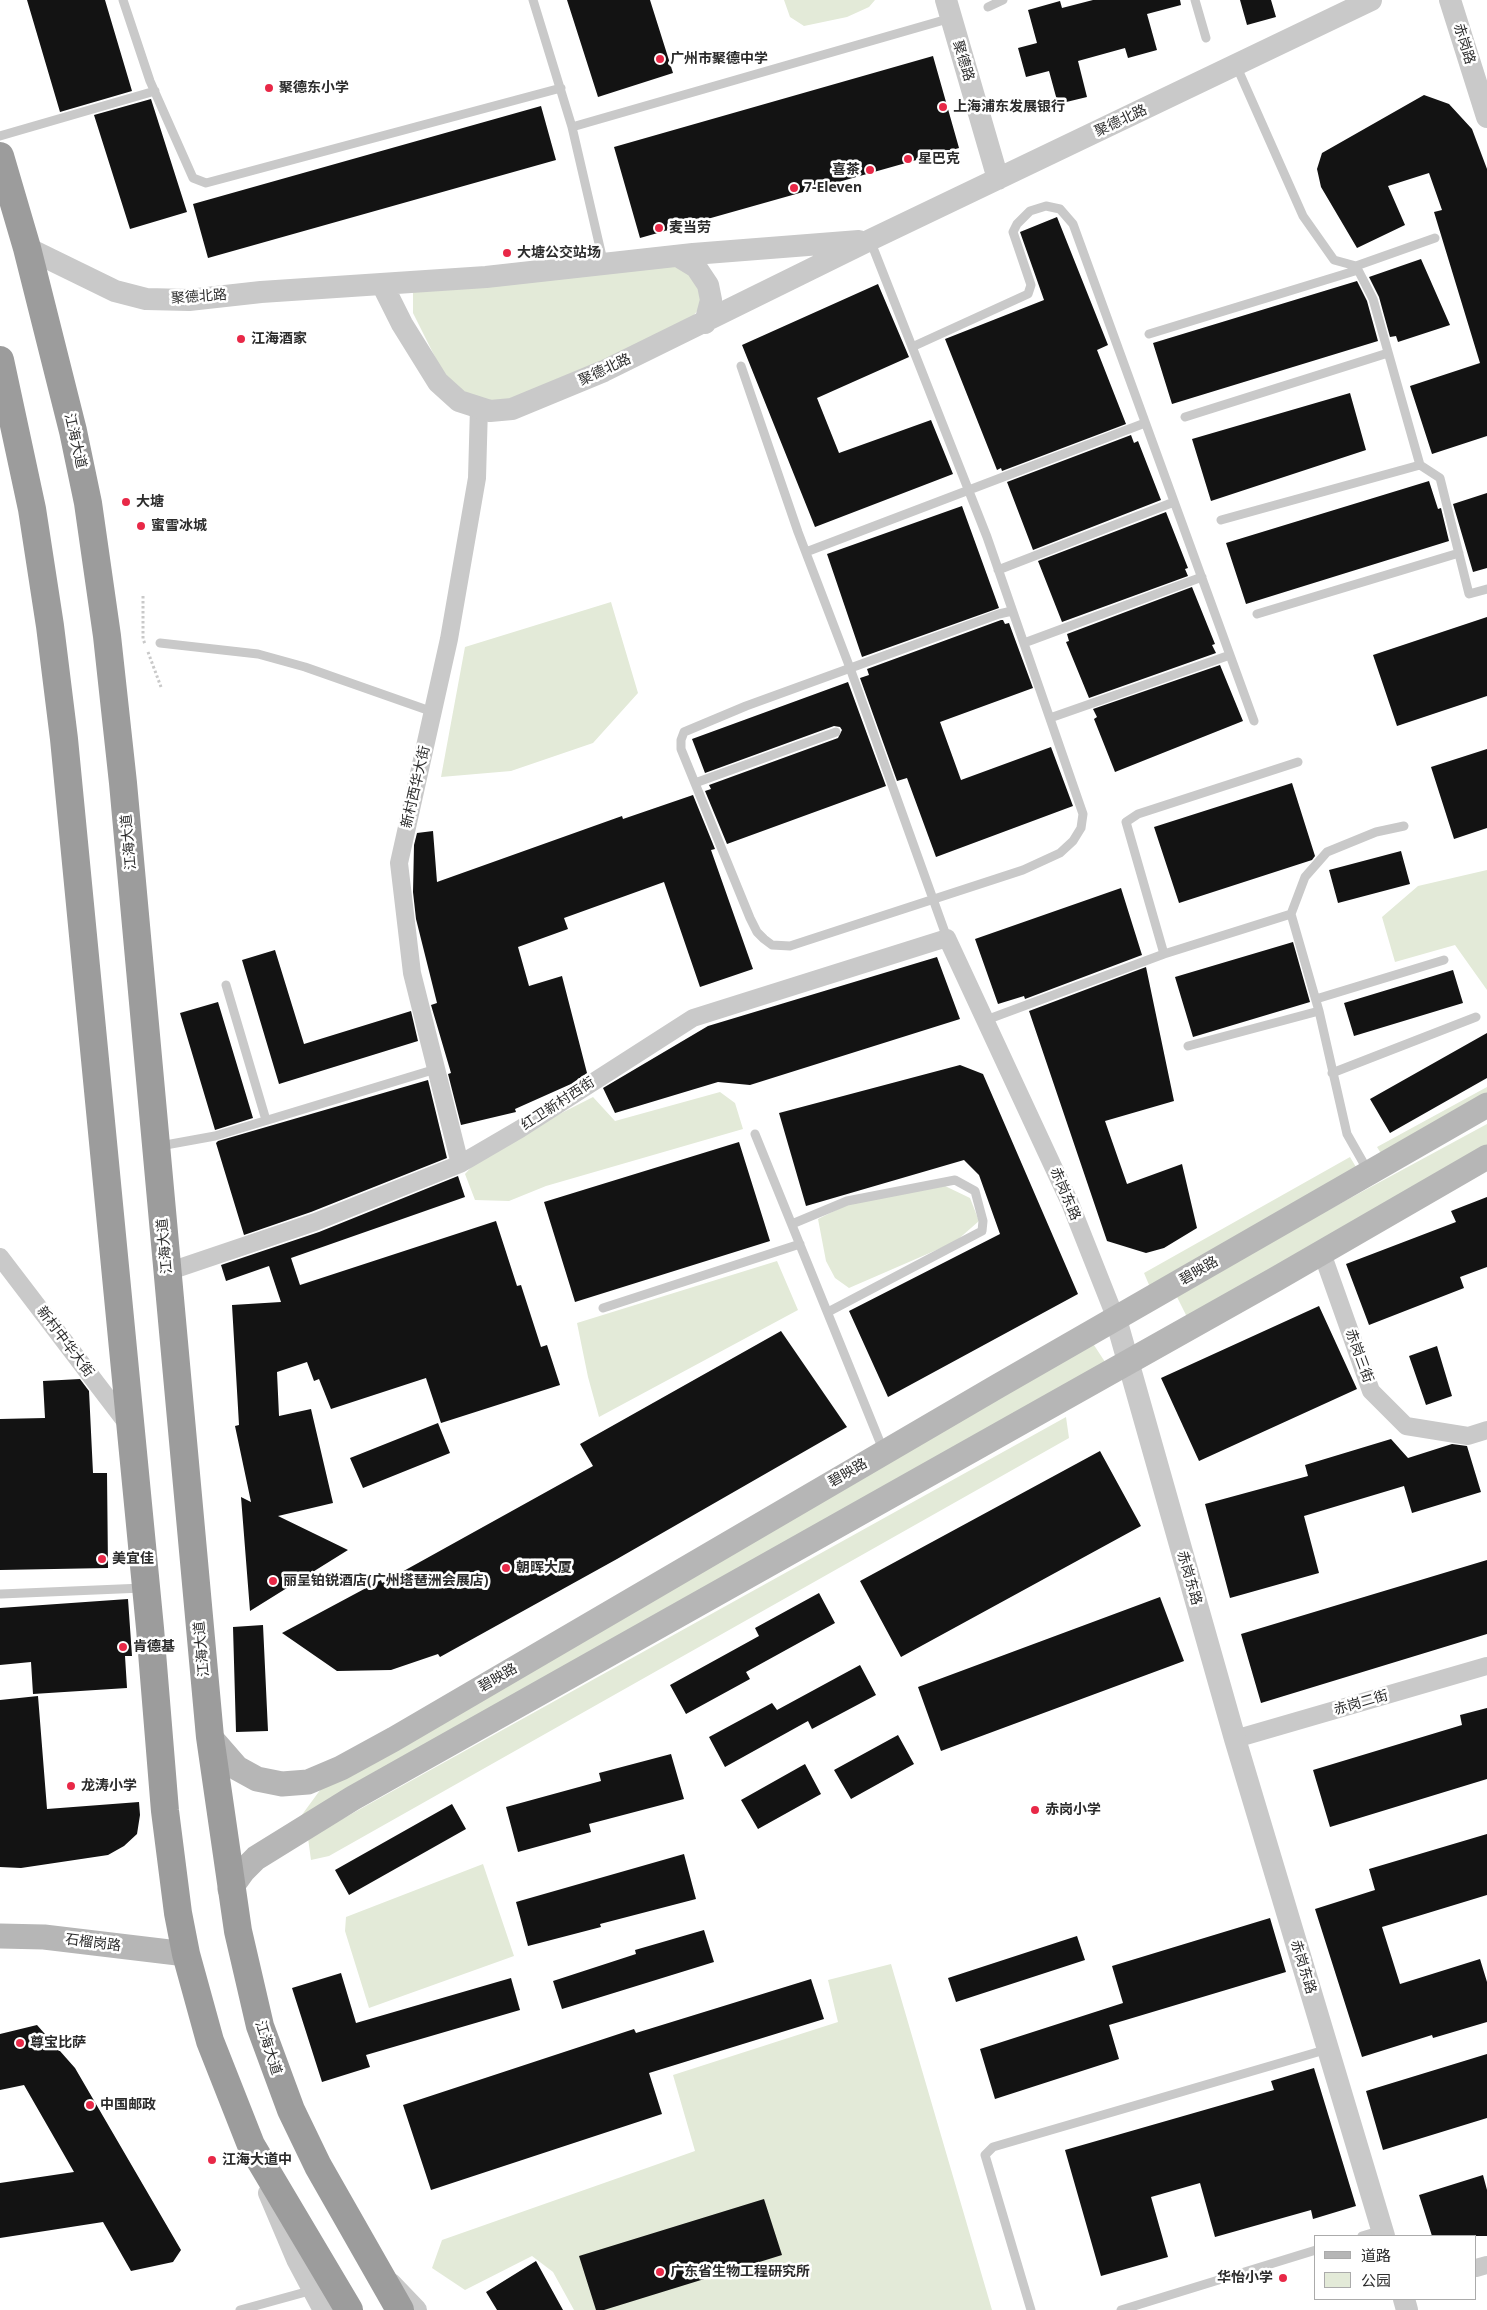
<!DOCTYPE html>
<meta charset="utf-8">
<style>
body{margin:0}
#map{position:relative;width:1487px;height:2310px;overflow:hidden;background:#fff;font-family:"Noto Sans","Noto Sans SC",sans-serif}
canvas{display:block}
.legend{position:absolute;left:1314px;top:2235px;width:162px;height:65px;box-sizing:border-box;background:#fff;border:1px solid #ababab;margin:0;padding:6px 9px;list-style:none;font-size:15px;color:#2c2c2c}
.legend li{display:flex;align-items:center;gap:10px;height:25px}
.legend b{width:25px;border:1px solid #ababab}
</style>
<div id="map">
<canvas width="1487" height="2310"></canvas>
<ul class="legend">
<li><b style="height:6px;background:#b6b6b6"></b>道路</li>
<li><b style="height:14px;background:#e3ead8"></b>公园</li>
</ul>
</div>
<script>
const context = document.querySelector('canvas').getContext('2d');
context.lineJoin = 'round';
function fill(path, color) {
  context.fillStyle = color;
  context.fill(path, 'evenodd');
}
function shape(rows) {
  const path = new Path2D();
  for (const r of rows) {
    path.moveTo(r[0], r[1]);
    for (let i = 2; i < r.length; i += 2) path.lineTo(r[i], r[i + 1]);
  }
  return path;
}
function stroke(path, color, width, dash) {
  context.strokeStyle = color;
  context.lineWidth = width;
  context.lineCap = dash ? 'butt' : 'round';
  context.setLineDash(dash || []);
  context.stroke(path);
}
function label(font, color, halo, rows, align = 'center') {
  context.font = font + ' "Noto Sans","Noto Sans SC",sans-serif';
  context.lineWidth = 5;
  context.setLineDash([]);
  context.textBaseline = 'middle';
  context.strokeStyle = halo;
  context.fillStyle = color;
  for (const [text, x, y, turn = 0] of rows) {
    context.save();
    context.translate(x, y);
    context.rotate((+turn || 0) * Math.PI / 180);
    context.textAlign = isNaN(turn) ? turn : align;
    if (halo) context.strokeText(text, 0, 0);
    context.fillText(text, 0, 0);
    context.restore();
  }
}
fill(shape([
 [784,0,875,0,869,7,847,17,804,26,790,17],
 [677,264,696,279,703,294,700,308,692,317,534,395,504,402,478,400,447,381,413,313,413,291],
 [611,602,638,693,593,743,511,771,441,777,465,647],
 [1487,870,1487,990,1455,945,1395,962,1382,917,1418,886],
 [1487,1087,1487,1098,1382,1155,1377,1147],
 [720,1092,735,1103,743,1129,546,1186,509,1201,475,1200,465,1174,485,1152,593,1097,615,1121],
 [1487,1124,1487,1147,1189,1321,1175,1293],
 [1350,1157,1359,1172,1152,1292,1144,1273],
 [945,1186,970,1198,979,1221,955,1242,849,1288,835,1278,826,1261,818,1219,846,1205],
 [777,1261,798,1310,599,1417,588,1377,577,1323],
 [1092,1342,1107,1365,293,1827,326,1782],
 [1066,1417,1069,1438,329,1856,311,1860,308,1838],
 [483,1864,514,1956,369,2008,345,1931,346,1917],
 [891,1964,992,2310,574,2310,553,2272,532,2256,465,2290,432,2268,442,2240,695,2151,673,2075,838,2022,828,1980]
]), '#e3ead8');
fill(shape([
 [27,0,105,0,132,91,60,112],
 [567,0,650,0,673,73,598,97],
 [1093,0,1180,0,1181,5,1147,14,1157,50,1128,58,1125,48,1078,61,1087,97,1058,104,1049,71,1026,77,1018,48,1037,43,1028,10,1060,1,1062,8],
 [1240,0,1271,0,1276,17,1247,25],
 [933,56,959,148,640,238,614,147],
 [1424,95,1449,104,1472,129,1487,169,1487,436,1432,454,1410,386,1480,363,1434,212,1442,210,1429,173,1388,186,1405,225,1357,248,1321,187,1317,169,1322,153],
 [151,99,187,212,130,229,94,115],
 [541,106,556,160,208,258,193,204],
 [1057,217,1108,345,1097,350,1126,424,1002,471,1001,468,997,470,945,339,1044,300,1020,232],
 [1421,259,1450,325,1398,342,1396,336,1390,337,1379,297,1369,277],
 [1357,281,1367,301,1378,341,1172,404,1153,343],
 [878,284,909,357,817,398,839,453,931,420,953,474,815,527,742,345],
 [1350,393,1366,450,1211,501,1192,439],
 [1131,435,1134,443,1138,441,1161,500,1033,550,1007,482],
 [1429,481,1438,509,1441,508,1449,541,1246,604,1226,543],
 [1487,493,1487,568,1473,572,1453,504],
 [962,506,999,608,862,657,827,554],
 [1166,512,1188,568,1185,569,1188,576,1062,622,1038,561],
 [1192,587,1215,644,1212,645,1216,653,1089,698,1066,642,1069,641,1067,634],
 [1487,617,1487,696,1397,726,1373,655],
 [1001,620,1003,620,1005,624,1009,623,1033,688,940,722,961,780,1051,747,1073,806,936,857,907,778,897,781,860,678,869,675,867,669],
 [1220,665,1243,721,1115,772,1094,719,1097,717,1093,709],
 [848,682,886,786,727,844,705,791,711,789,709,785,838,738,842,730,840,727,834,726,705,773,692,739],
 [1487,749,1487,828,1454,839,1431,767],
 [1292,783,1315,856,1312,860,1179,903,1154,827],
 [693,795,715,849,711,850,753,969,700,987,664,882,564,918,568,929,518,947,529,986,562,976,587,1073,571,1084,515,1109,516,1112,461,1125,448,1074,451,1073,431,1005,437,1003,416,919,413,892,414,845,417,833,433,831,437,882,622,816,623,819],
 [1401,851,1410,884,1338,903,1329,870],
 [1121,888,1142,955,1025,999,1024,996,998,1004,975,939],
 [1293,942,1310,1002,1193,1037,1175,977],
 [275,950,304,1044,411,1011,418,1041,279,1084,242,960],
 [937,957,960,1019,750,1085,718,1082,615,1113,603,1088,708,1026],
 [1146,967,1174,1101,1105,1121,1127,1184,1182,1164,1197,1228,1164,1248,1146,1253,1107,1241,1029,1011],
 [1453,970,1463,1003,1354,1036,1344,1003],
 [218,1002,253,1118,215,1130,180,1013],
 [1487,1033,1487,1078,1390,1133,1370,1099],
 [960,1065,983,1074,1078,1294,888,1397,849,1311,1000,1234,979,1175,964,1160,806,1206,779,1113],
 [428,1080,447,1158,311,1212,244,1235,216,1143,218,1141],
 [739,1142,770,1241,575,1302,544,1202],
 [458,1176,465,1197,291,1258,300,1285,496,1221,517,1286,521,1285,541,1347,547,1345,560,1385,441,1423,426,1378,331,1409,319,1379,314,1381,307,1362,277,1372,279,1416,311,1409,333,1503,278,1516,348,1550,250,1611,241,1497,251,1502,235,1426,239,1425,232,1305,281,1302,269,1266,226,1281,221,1265,319,1232],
 [1487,1197,1487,1267,1460,1277,1464,1288,1369,1325,1346,1264,1456,1222,1451,1211],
 [1319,1306,1357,1389,1199,1461,1161,1378],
 [781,1331,847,1427,617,1559,440,1657,438,1654,391,1670,337,1671,282,1633,381,1580,382,1583,593,1466,580,1444],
 [1437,1346,1452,1396,1426,1405,1409,1356],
 [80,1379,89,1391,93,1473,107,1473,108,1568,0,1570,0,1419,45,1418,43,1381],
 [438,1423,450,1453,363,1488,350,1458],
 [1391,1439,1408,1458,1452,1444,1467,1446,1481,1492,1412,1513,1404,1486,1304,1516,1319,1573,1230,1598,1205,1504,1308,1476,1305,1465],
 [1100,1451,1141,1526,901,1657,860,1581],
 [1487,1560,1487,1634,1261,1703,1241,1634],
 [819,1593,835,1623,746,1672,750,1679,686,1714,670,1685,759,1636,755,1628],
 [1160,1597,1184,1661,941,1751,918,1687],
 [128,1599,132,1656,125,1656,127,1688,33,1694,31,1662,0,1665,0,1608],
 [263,1625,268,1731,236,1732,233,1627],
 [860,1665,876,1695,812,1729,808,1721,725,1767,709,1737,772,1703,777,1710],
 [38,1696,47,1809,139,1802,140,1815,137,1834,124,1846,108,1855,21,1868,0,1867,0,1700],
 [1487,1708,1487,1779,1330,1827,1313,1770,1462,1725,1460,1715],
 [898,1735,914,1764,851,1799,834,1770],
 [671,1754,684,1799,589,1824,591,1832,518,1852,506,1807,601,1781,599,1773],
 [805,1764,821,1794,758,1829,741,1800],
 [452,1804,466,1829,349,1895,335,1870],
 [1487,1834,1487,1895,1382,1927,1400,1984,1480,1959,1487,1982,1487,2022,1433,2038,1432,2035,1362,2057,1315,1909,1375,1890,1369,1869],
 [684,1854,696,1899,600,1924,601,1927,528,1946,516,1902],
 [1270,1918,1286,1972,1109,2025,1119,2059,995,2099,980,2049,1123,2003,1112,1966],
 [704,1930,714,1962,562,2009,553,1981,636,1954,635,1950],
 [1077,1936,1085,1960,956,2002,948,1978],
 [341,1973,356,2023,511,1978,520,2010,366,2055,370,2067,322,2082,292,1988],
 [811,1979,824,2019,649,2073,662,2114,431,2190,403,2105,634,2029,636,2033],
 [37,2025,75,2068,181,2250,173,2262,131,2271,103,2222,0,2238,0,2183,74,2172,24,2085,0,2090,0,2034],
 [1487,2054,1487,2118,1383,2150,1366,2091],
 [1314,2068,1356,2206,1313,2219,1311,2210,1215,2237,1200,2183,1151,2197,1168,2257,1101,2276,1065,2150,1274,2090,1271,2081],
 [1483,2175,1487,2190,1487,2236,1432,2236,1419,2195],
 [764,2199,782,2255,604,2310,596,2310,579,2256],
 [536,2261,563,2310,497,2310,486,2292]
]), '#131313');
stroke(shape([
 [143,596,143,639,145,644],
 [148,652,161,687]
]), '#c9c9c9', 3, [2.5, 2.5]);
stroke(shape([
 [123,0,150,81,193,178,206,183,561,88],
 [533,0,572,127,604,265],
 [1195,0,1206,38],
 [988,7,1003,0],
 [1236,65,1303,216,1334,260,1356,266,1373,299,1420,465,1440,478,1469,594,1487,589],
 [572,127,951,18],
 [0,136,155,91],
 [870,240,987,537,1083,814,1081,828,1073,841,1060,853,1023,870,790,946,772,945,764,939,757,932,750,918,681,749,681,740,684,732,746,706,999,614,1012,611],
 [1356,266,1435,238],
 [1149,334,1358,270],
 [912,347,1028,294,1031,285,1013,232,1017,224,1030,211,1046,206,1060,209,1073,224,1254,721],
 [741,366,798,532,850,668,947,938],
 [1185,417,1388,353],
 [1221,520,1420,465],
 [806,552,1145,423],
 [998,570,1174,502],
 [1257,614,1459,553],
 [160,643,258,654,305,667,433,712],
 [1024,643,1202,577],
 [1050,718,1230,655],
 [695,783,836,732],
 [1291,914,1305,877,1327,852,1376,832,1404,826],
 [1164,954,1126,822,1138,814,1298,762],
 [226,985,266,1120],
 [1316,999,1444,960],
 [986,1020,1164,954,1291,914,1319,1011,1347,1134,1368,1171],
 [1188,1046,1319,1011],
 [1332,1073,1476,1017],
 [755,1134,884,1452],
 [160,1146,215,1136,436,1069],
 [792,1224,847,1201,955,1180,975,1191,983,1221,982,1231,828,1312],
 [603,1308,800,1244],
 [1,1594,143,1588],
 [1362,2236,1382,2230],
 [240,2310,313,2290],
 [1031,2310,985,2155,993,2147,1328,2049],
 [1121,2310,1316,2250]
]), '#c9c9c9', 9);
stroke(shape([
 [460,1164,412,973,399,863,449,639,477,478,479,407],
 [1322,1253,1371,1391,1406,1426,1468,1436,1487,1430],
 [0,1257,129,1426],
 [167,1272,315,1222,460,1164,520,1129,693,1018,947,938,1070,1203,1116,1319],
 [1235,1739,1487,1666],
 [1476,2268,1487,2265]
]), '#c9c9c9', 18);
stroke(shape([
 [946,0,998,179],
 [1450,0,1487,117],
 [27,248,115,291,146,299,189,300,261,292,486,277,693,254,859,241],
 [678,256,696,267,708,285,711,300,705,323],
 [383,286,402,324,438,382,459,401,490,411,512,409,604,371,870,240,1371,0],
 [1116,1319,1235,1739,1384,2236],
 [269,2193,297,2259,324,2310],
 [391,2284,416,2310],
 [1404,2299,1407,2310]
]), '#c9c9c9', 22);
stroke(shape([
 [210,1737,237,1768,257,1779,282,1784,308,1782,341,1768,394,1739,998,1386,1487,1105],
 [230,1889,243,1871,256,1858,353,1798,1276,1279,1487,1157],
 [0,1936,44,1937,186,1954]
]), '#b6b6b6', 25);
stroke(shape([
 [0,156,27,248,73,431,88,503,107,636,123,783,210,1737,238,1931,260,2026,291,2110,318,2166,400,2310],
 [0,360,32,509,50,626,64,739,150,1628,165,1811,178,1913,186,1954,210,2041,251,2145,349,2310]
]), '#9c9c9c', 28);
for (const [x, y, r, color] of [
 [660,59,5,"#e82847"],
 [269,88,5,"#e82847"],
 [943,107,5,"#e82847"],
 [908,159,5,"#e82847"],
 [870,170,5,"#e82847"],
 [794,188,5,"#e82847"],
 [659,228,5,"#e82847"],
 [507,253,5,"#e82847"],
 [241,339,5,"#e82847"],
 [126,502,5,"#e82847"],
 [141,526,5,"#e82847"],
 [102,1559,5,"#e82847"],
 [506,1568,5,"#e82847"],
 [273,1581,5,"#e82847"],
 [123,1647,5,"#e82847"],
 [71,1786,5,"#e82847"],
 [1035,1810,5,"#e82847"],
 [20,2043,5,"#e82847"],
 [90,2105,5,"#e82847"],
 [212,2160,5,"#e82847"],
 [660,2272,5,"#e82847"],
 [1283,2278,5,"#e82847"]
]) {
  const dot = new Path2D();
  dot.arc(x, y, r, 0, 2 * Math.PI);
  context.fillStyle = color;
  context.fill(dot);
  stroke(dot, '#fff', 2);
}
label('14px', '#2c2c2c', '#fff', [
 ["赤岗路",1464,44,73],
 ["聚德路",963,61,73],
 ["聚德北路",1121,121,-25],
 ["聚德北路",199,297,-4],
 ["聚德北路",605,370,-25],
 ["江海大道",75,441,77],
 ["新村西华大街",416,787,-77],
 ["江海大道",129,842,-95],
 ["红卫新村西街",558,1104,-33],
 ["赤岗东路",1065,1194,67],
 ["江海大道",165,1246,-95],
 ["碧映路",1199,1271,-30],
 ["新村中华大街",65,1342,53],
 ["赤岗三街",1359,1356,70],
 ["碧映路",848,1473,-30],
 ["赤岗东路",1189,1578,74],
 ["江海大道",202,1649,-95],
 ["碧映路",498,1678,-30],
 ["赤岗二街",1361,1703,-16],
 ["石榴岗路",93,1943,7],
 ["赤岗东路",1303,1967,73],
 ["江海大道",268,2048,72]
]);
label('bold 14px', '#2c2c2c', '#fff', [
 ["广州市聚德中学",670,59],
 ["聚德东小学",279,88],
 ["上海浦东发展银行",953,107],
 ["星巴克",918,159],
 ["喜茶",860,170,"right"],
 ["7-Eleven",804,188],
 ["麦当劳",669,228],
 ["大塘公交站场",517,253],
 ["江海酒家",251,339],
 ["大塘",136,502],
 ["蜜雪冰城",151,526],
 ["美宜佳",112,1559],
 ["朝晖大厦",516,1568],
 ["丽呈铂锐酒店(广州塔琶洲会展店)",283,1581],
 ["肯德基",133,1647],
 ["龙涛小学",81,1786],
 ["赤岗小学",1045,1810],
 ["尊宝比萨",30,2043],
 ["中国邮政",100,2105],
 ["江海大道中",222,2160],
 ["广东省生物工程研究所",670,2272],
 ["华怡小学",1273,2278,"right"]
], 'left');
</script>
